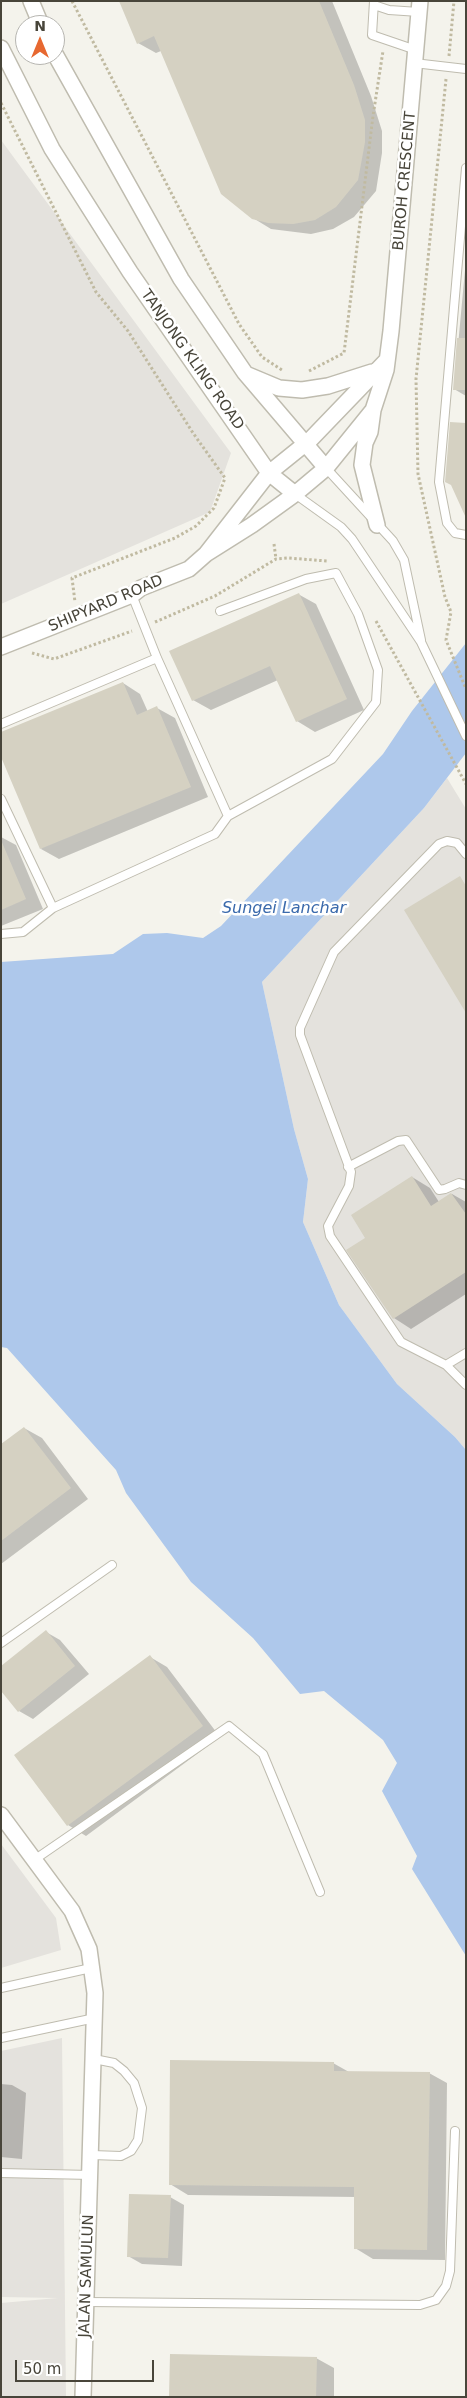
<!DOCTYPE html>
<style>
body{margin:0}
#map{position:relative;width:467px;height:2398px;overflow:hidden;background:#f4f3ec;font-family:"DejaVu Sans",sans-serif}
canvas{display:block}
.frame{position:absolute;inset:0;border:2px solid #48453a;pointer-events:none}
.north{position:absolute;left:15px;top:15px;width:50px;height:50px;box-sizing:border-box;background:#fff;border:1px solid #b6b5b0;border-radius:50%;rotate:0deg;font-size:14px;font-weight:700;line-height:20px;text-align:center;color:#48453a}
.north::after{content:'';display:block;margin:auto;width:18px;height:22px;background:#e76830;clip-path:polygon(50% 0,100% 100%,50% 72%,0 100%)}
.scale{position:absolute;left:15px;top:2360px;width:139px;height:22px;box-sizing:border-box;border:2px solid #48453a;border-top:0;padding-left:6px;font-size:15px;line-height:18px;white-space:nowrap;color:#48453a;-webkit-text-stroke:4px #fff;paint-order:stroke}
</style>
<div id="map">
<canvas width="467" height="2398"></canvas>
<div class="frame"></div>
<div class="north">N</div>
<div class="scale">50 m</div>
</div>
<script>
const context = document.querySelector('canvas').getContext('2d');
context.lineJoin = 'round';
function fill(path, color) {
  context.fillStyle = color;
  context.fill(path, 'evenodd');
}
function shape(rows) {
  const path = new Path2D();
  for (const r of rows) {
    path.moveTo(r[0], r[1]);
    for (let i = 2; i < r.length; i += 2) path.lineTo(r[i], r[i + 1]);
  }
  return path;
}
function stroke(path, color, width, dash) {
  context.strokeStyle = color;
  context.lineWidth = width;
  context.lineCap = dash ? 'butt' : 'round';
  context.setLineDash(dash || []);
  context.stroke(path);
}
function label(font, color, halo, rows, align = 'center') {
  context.font = font + ' "DejaVu Sans",sans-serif';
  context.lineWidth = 5;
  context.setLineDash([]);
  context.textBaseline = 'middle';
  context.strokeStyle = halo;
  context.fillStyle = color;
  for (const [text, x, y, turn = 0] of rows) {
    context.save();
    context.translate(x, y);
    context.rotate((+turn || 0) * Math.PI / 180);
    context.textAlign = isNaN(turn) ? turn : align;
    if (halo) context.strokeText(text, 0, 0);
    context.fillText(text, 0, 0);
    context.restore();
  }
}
fill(shape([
 [1,140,231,453,210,512,1,604],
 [447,778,466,809,466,1450,455,1437,397,1384,339,1305,303,1222,308,1179,294,1129,262,982,424,808],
 [1,1844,56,1918,61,1950,1,1968],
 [62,2038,66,2397,1,2397,1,2303,58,2298,1,2297,1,2051]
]), '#e4e2dd');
fill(shape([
 [466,643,466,753,424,808,262,982,294,1129,308,1179,303,1222,339,1305,397,1384,455,1437,466,1450,466,1956,412,1869,417,1856,382,1791,397,1763,383,1740,324,1691,300,1694,253,1638,191,1582,126,1493,116,1470,7,1348,1,1347,1,962,113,954,143,934,167,933,203,938,221,926,383,754,412,711]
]), '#aec8eb');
fill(shape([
 [120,1,332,1,371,96,382,131,382,153,376,191,354,217,333,229,311,234,271,229,253,218,161,51,156,53,138,43],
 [466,259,466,396,454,389],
 [298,594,316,604,364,710,315,732,297,721,278,680,211,710,193,700],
 [123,683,140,694,148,712,157,708,175,718,208,797,59,859,41,849],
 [1,837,16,845,43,909,1,926],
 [412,1177,430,1188,439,1202,452,1194,466,1202,466,1294,411,1329,394,1318,367,1238],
 [24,1428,42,1438,88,1499,1,1564,1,1446],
 [46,1632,60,1640,89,1674,33,1719,19,1711],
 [150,1657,167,1667,220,1737,86,1836,68,1825],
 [333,2063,349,2072,429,2073,447,2083,445,2260,373,2259,355,2248,356,2197,188,2195,170,2184],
 [1,2084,12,2085,26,2093,22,2159,1,2157],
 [170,2197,184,2205,182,2266,142,2264,128,2256],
 [316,2358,334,2368,334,2397,171,2397]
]), '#0003');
fill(shape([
 [119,1,319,1,354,85,365,120,365,142,358,180,336,207,315,220,293,224,268,223,252,219,221,194,154,36,137,44],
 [457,338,466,338,466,390,453,390],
 [450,422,466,423,466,518,451,485,445,482],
 [299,593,347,699,296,722,270,666,192,701,169,651],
 [123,682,137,715,157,706,191,787,40,849,1,757,1,732],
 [1,840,26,899,1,910],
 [460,876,466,886,466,1013,404,910],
 [412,1176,431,1206,451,1193,466,1214,466,1272,393,1319,346,1250,365,1238,351,1215],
 [24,1427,71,1488,1,1541,1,1444],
 [46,1630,75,1666,18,1712,1,1691,1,1666],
 [150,1655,203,1726,67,1826,14,1755],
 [170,2060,334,2062,334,2071,430,2072,427,2250,354,2249,354,2187,169,2185],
 [129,2194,171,2195,168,2258,127,2257],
 [170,2354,317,2357,316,2397,169,2397]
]), '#d5d1c2');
const service = shape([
 [374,1,372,35,416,50],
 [374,5,389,10,419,12],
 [414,63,466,69],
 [466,168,439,482,447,523,455,533,466,535],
 [326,468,393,541,404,560,421,640],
 [295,494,341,527,352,539,421,642,466,736],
 [132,595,157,658,228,816],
 [1,724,157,658],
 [1,799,53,908],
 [466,854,457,843,447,841,439,844,334,952,300,1028,300,1035,351,1172,349,1186,328,1226,330,1236,401,1342,446,1365,466,1385],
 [1,934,23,932,53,908,215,834,228,816,332,759,376,702,378,670,358,614,336,573,306,579,220,611],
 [348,1167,398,1141,406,1140,439,1190,445,1189,459,1183,466,1185],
 [446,1365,466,1353],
 [1,1643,112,1565],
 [34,1860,229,1726,263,1754,320,1892],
 [1,1988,91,1968],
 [1,2038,95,2018],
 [92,2155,121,2156,131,2151,138,2140,142,2108,134,2083,124,2071,114,2063,94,2059],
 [1,2173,91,2175],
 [86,2302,420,2305,436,2300,446,2286,450,2271,455,2131]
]);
const minor = shape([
 [31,1,41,25],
 [1,48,52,149,130,272,269,473,295,494],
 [55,54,181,279,245,373,326,468],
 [248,375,279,388,302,390,328,386,372,372],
 [373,410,370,432,365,443,362,465,377,525],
 [206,554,252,525,295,494,326,468,373,410,386,370,391,331,420,1],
 [1,647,132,595,141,588,189,569,206,554,269,473,310,440,387,360],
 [1,1815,72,1911,89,1949,95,1993,83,2397]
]);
stroke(service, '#bfbcaf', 10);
stroke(minor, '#bfbcaf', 18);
stroke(shape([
 [72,1,239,324,262,357,282,370],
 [449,56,454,1],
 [446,79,416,379,418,474,445,597,451,612,446,640,466,689],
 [1,103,96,292,128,331,193,433,225,478,214,508,196,526,175,538,72,578,75,602],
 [309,371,344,353,373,116,383,51],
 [274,544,276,559],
 [376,621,466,784],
 [155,622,215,596,276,559,288,558,327,561],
 [32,653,54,659,132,631]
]), '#c0baa1', 3, [2.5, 2.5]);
stroke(service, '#fff', 8);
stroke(minor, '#fff', 15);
label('15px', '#48453a', '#fff', [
 ["BUROH CRESCENT",405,181,-85],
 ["TANJONG KLING ROAD",192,360,55],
 ["SHIPYARD ROAD",106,604,-23],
 ["JALAN SAMULUN",87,2276,-88]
]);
label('italic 16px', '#3b6aac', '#fff', [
 ["Sungei Lanchar",284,909]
]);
</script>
